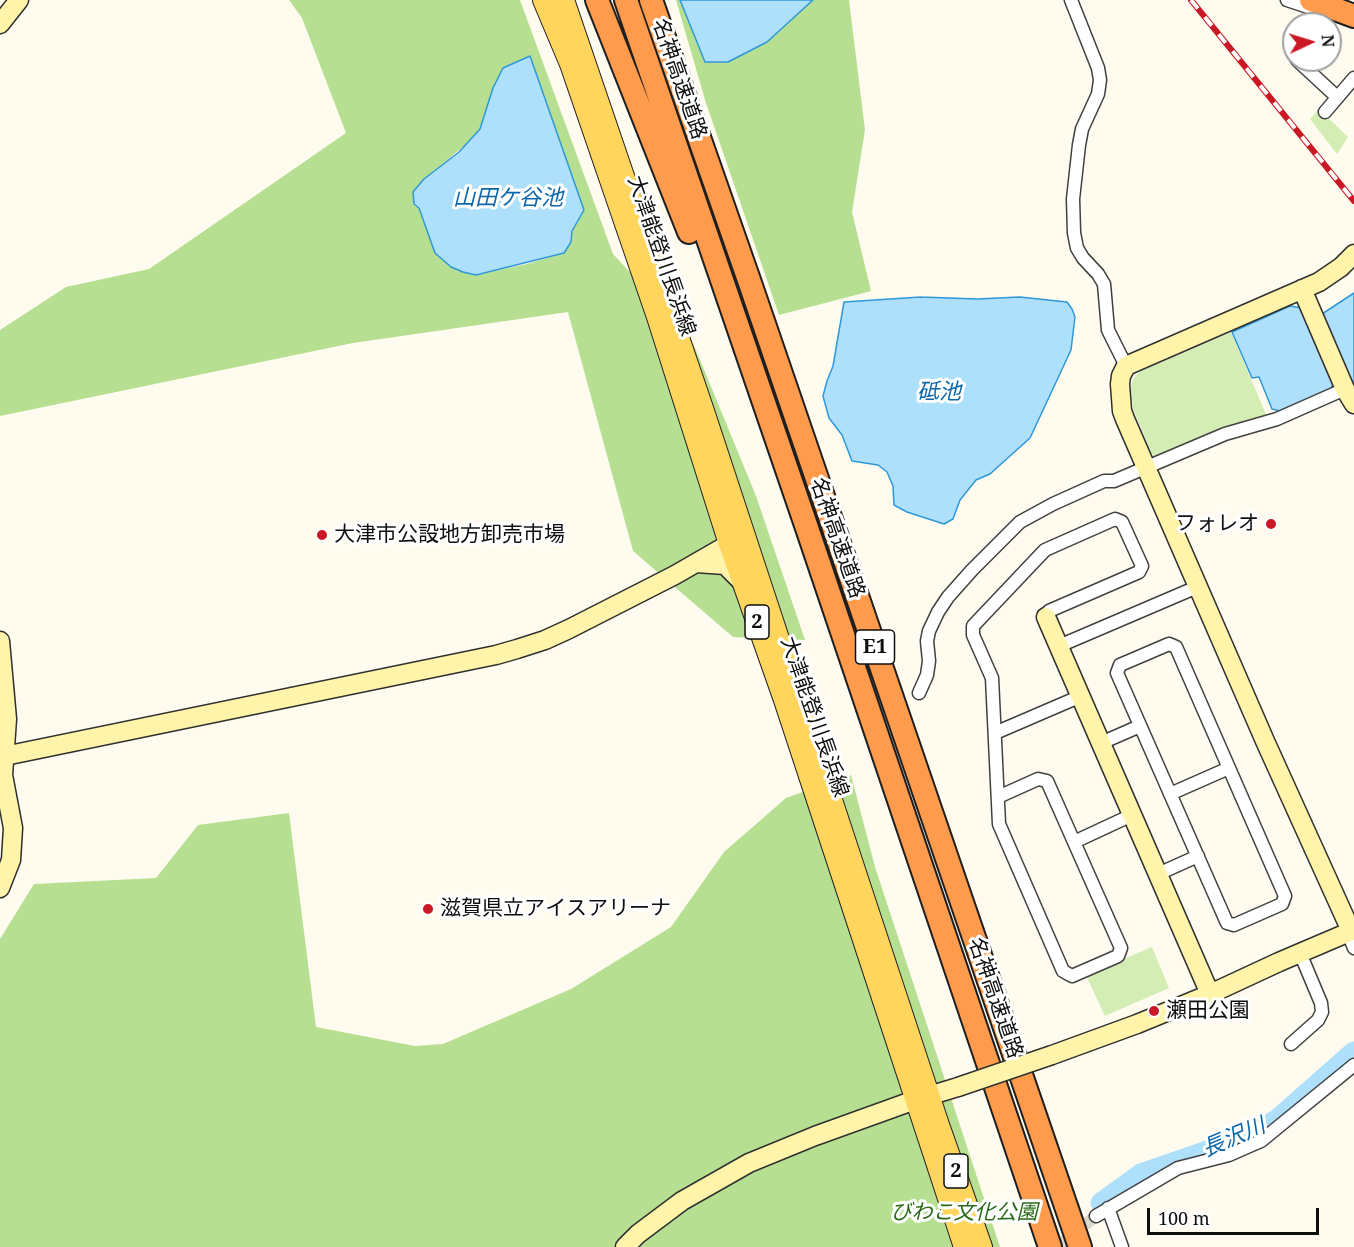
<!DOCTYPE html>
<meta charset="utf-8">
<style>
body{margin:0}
#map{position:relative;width:1354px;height:1247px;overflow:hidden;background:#fffbee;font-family:"Noto Serif",serif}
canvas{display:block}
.north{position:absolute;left:1282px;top:12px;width:60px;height:60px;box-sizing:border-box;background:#fff;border:2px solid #9f9f9f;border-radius:50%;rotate:86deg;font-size:16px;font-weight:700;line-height:24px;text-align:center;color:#0e0e0e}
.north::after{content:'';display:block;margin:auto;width:21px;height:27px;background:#ca1924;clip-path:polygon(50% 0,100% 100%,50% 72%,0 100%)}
.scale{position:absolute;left:1147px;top:1208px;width:172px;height:27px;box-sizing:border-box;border:3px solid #0e0e0e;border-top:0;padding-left:8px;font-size:18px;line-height:21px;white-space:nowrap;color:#0e0e0e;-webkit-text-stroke:4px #fff;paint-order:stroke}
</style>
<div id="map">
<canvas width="1354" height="1247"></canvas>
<div class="north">N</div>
<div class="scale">100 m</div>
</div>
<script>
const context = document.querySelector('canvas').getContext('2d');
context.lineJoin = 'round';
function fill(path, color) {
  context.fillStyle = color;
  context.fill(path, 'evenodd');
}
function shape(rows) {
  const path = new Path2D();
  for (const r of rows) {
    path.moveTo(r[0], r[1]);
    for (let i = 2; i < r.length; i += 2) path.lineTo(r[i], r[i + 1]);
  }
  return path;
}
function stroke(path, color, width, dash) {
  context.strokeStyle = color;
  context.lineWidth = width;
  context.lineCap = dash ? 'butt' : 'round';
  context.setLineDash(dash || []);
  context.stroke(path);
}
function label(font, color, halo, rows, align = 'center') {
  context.font = font + ' "Noto Serif","Noto Sans JP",serif';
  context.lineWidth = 6;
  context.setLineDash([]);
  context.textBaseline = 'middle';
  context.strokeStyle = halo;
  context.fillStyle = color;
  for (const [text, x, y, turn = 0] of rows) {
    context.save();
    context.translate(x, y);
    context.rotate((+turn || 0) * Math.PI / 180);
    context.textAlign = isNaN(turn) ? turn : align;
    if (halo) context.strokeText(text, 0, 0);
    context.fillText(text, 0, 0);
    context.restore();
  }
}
fill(shape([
 [1319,109,1348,137,1337,154,1310,119],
 [1231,332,1268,419,1157,458,1152,454,1133,409,1131,388,1133,379,1139,372],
 [1152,947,1169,988,1105,1016,1088,980,1088,974]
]), '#d3edb4');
fill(shape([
 [289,0,520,0,613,254,691,338,756,496,805,640,733,637,633,551,568,312,353,343,0,416,0,330,66,287,149,269,346,133,302,18],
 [487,107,584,209,572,231,571,242,564,253,527,264,476,275,435,253,413,192,424,179,470,141,480,129],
 [676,0,680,0,705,62,728,62,757,47,813,0,849,0,865,130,852,212,871,291,779,315,706,103],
 [851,775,875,867,1000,1247,0,1247,0,939,34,884,156,878,198,825,289,813,316,1027,415,1046,443,1044,571,989,671,927,724,852,786,798]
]), '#b6df92');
const water = shape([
 [680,0,813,0,767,42,728,62,705,62,680,0],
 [530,56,584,210,572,231,571,242,564,253,476,275,463,272,451,267,435,253,419,208,414,204,413,192,424,179,459,152,480,129,493,88,503,68,530,56],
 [1354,293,1354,387,1322,314,1354,293],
 [921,297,977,299,1020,297,1067,302,1072,309,1075,317,1071,350,1030,438,990,474,976,480,960,500,953,519,944,524,907,512,894,505,893,486,887,472,878,465,852,461,842,435,829,418,823,396,827,381,833,366,844,302,921,297],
 [1290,306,1303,308,1334,382,1330,390,1280,411,1272,409,1259,377,1252,378,1232,332,1290,306]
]);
fill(water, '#aee0fc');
stroke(water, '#2e98d9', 1.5);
stroke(shape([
 [1101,1203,1141,1174,1251,1136,1278,1119,1354,1052]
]), '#aee0fc', 21);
stroke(shape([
 [1057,1247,1096,1216]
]), '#dbd7cc', 12, [12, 6]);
const street = shape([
 [1071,0,1098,68,1100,80,1098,94,1082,129,1079,145,1073,199,1074,233,1077,248,1083,258,1098,274,1104,284,1108,330,1126,366],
 [1287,0,1317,10],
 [1312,24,1320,11],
 [1297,60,1337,97],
 [1325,112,1354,78],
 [1169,644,1176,647,1285,896,1282,904,1234,925,1227,923,1117,673,1120,665,1169,644],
 [1059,646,1197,587],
 [919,693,927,675,929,661,927,641,929,631,938,612,948,597,972,570,1020,522,1053,504,1104,481,1114,481,1225,434,1277,419,1345,389],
 [995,733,1081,696],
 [1101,743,1140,726],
 [1170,794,1229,768],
 [998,797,1038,779,1047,781,1121,948,1118,956,1072,976,1063,971,999,824,992,678,973,635,973,626,1045,550,1115,519,1122,522,1142,566,1139,572,1049,611,1046,617],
 [1074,842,1132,815],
 [1158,874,1198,856],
 [1348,933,1354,948],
 [1291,1044,1318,1020,1322,1012,1321,1003,1300,953],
 [1108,1208,1122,1247],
 [1096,1216,1178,1168,1229,1155,1261,1141,1354,1065]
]);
const secondary = shape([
 [0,24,19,0],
 [1302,289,1345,389,1354,404],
 [696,563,725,565,743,583],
 [1046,617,1210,994],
 [0,641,7,719,3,775,13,828,11,860,0,888],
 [0,757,496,655,517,649,545,640,569,629,675,575,741,537],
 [1351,931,1265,741,1125,419,1122,411,1120,384,1121,376,1126,366,1319,282,1341,267,1354,254],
 [1052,1055,1137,1024,1210,994,1279,962,1354,930],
 [625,1247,638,1234,682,1201,749,1163,815,1136,915,1100,958,1087]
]);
const primary = shape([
 [543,0,570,64,657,317,729,544,784,700,964,1247],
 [564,0,704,411,939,1125,982,1247]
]);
const highway = shape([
 [597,0,689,232],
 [626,0,807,528,1050,1247],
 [651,0,750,283,1080,1247],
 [1311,0,1354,16]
]);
stroke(street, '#414141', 15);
stroke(secondary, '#303030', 21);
stroke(primary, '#1f1f1f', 22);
stroke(highway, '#1f1f1f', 26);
stroke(street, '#fff', 12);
stroke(secondary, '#fff4a9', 18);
stroke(primary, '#ffd55e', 20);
stroke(highway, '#ff9b4c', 22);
const rail = shape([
 [1191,0,1354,201]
]);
stroke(rail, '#ca1924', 6);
stroke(rail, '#fff', 4, [11]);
const secondaryBridge = shape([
 [958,1087,1052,1055]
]);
stroke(secondaryBridge, '#303030', 21, []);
stroke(secondaryBridge, '#fff4a9', 18);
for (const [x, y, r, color] of [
 [1271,524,6,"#ca1924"],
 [322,535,6,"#ca1924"],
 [428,909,6,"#ca1924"],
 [1154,1011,6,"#ca1924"]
]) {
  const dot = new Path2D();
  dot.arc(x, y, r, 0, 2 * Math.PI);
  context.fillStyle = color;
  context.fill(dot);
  stroke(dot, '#fff', 2);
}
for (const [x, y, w] of [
 [757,622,24],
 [875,647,39],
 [956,1171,24]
]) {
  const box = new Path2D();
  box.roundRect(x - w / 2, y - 17, w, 34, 4.5);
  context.fillStyle = '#fff';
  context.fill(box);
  stroke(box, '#0e0e0e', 1.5);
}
label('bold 20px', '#0e0e0e', null, [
 ["2",757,622],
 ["E1",875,647],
 ["2",956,1171]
]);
label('21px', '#0e0e0e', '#fff', [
 ["名神高速道路",679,79,71],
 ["大津能登川長浜線",661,256,71],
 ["名神高速道路",837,538,71],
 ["大津能登川長浜線",814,717,71],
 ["名神高速道路",995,998,71]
]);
label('21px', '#0e0e0e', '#fff', [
 ["フォレオ",1259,524,"right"],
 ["大津市公設地方卸売市場",334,535],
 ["滋賀県立アイスアリーナ",440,909],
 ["瀬田公園",1166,1011]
], 'left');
label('italic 21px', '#2b6b18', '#fff', [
 ["びわこ文化公園",964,1213]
]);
label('italic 22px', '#0c68ab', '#fff', [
 ["山田ケ谷池",508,199],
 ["砥池",939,393],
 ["長沢川",1234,1138,-23]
]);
</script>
